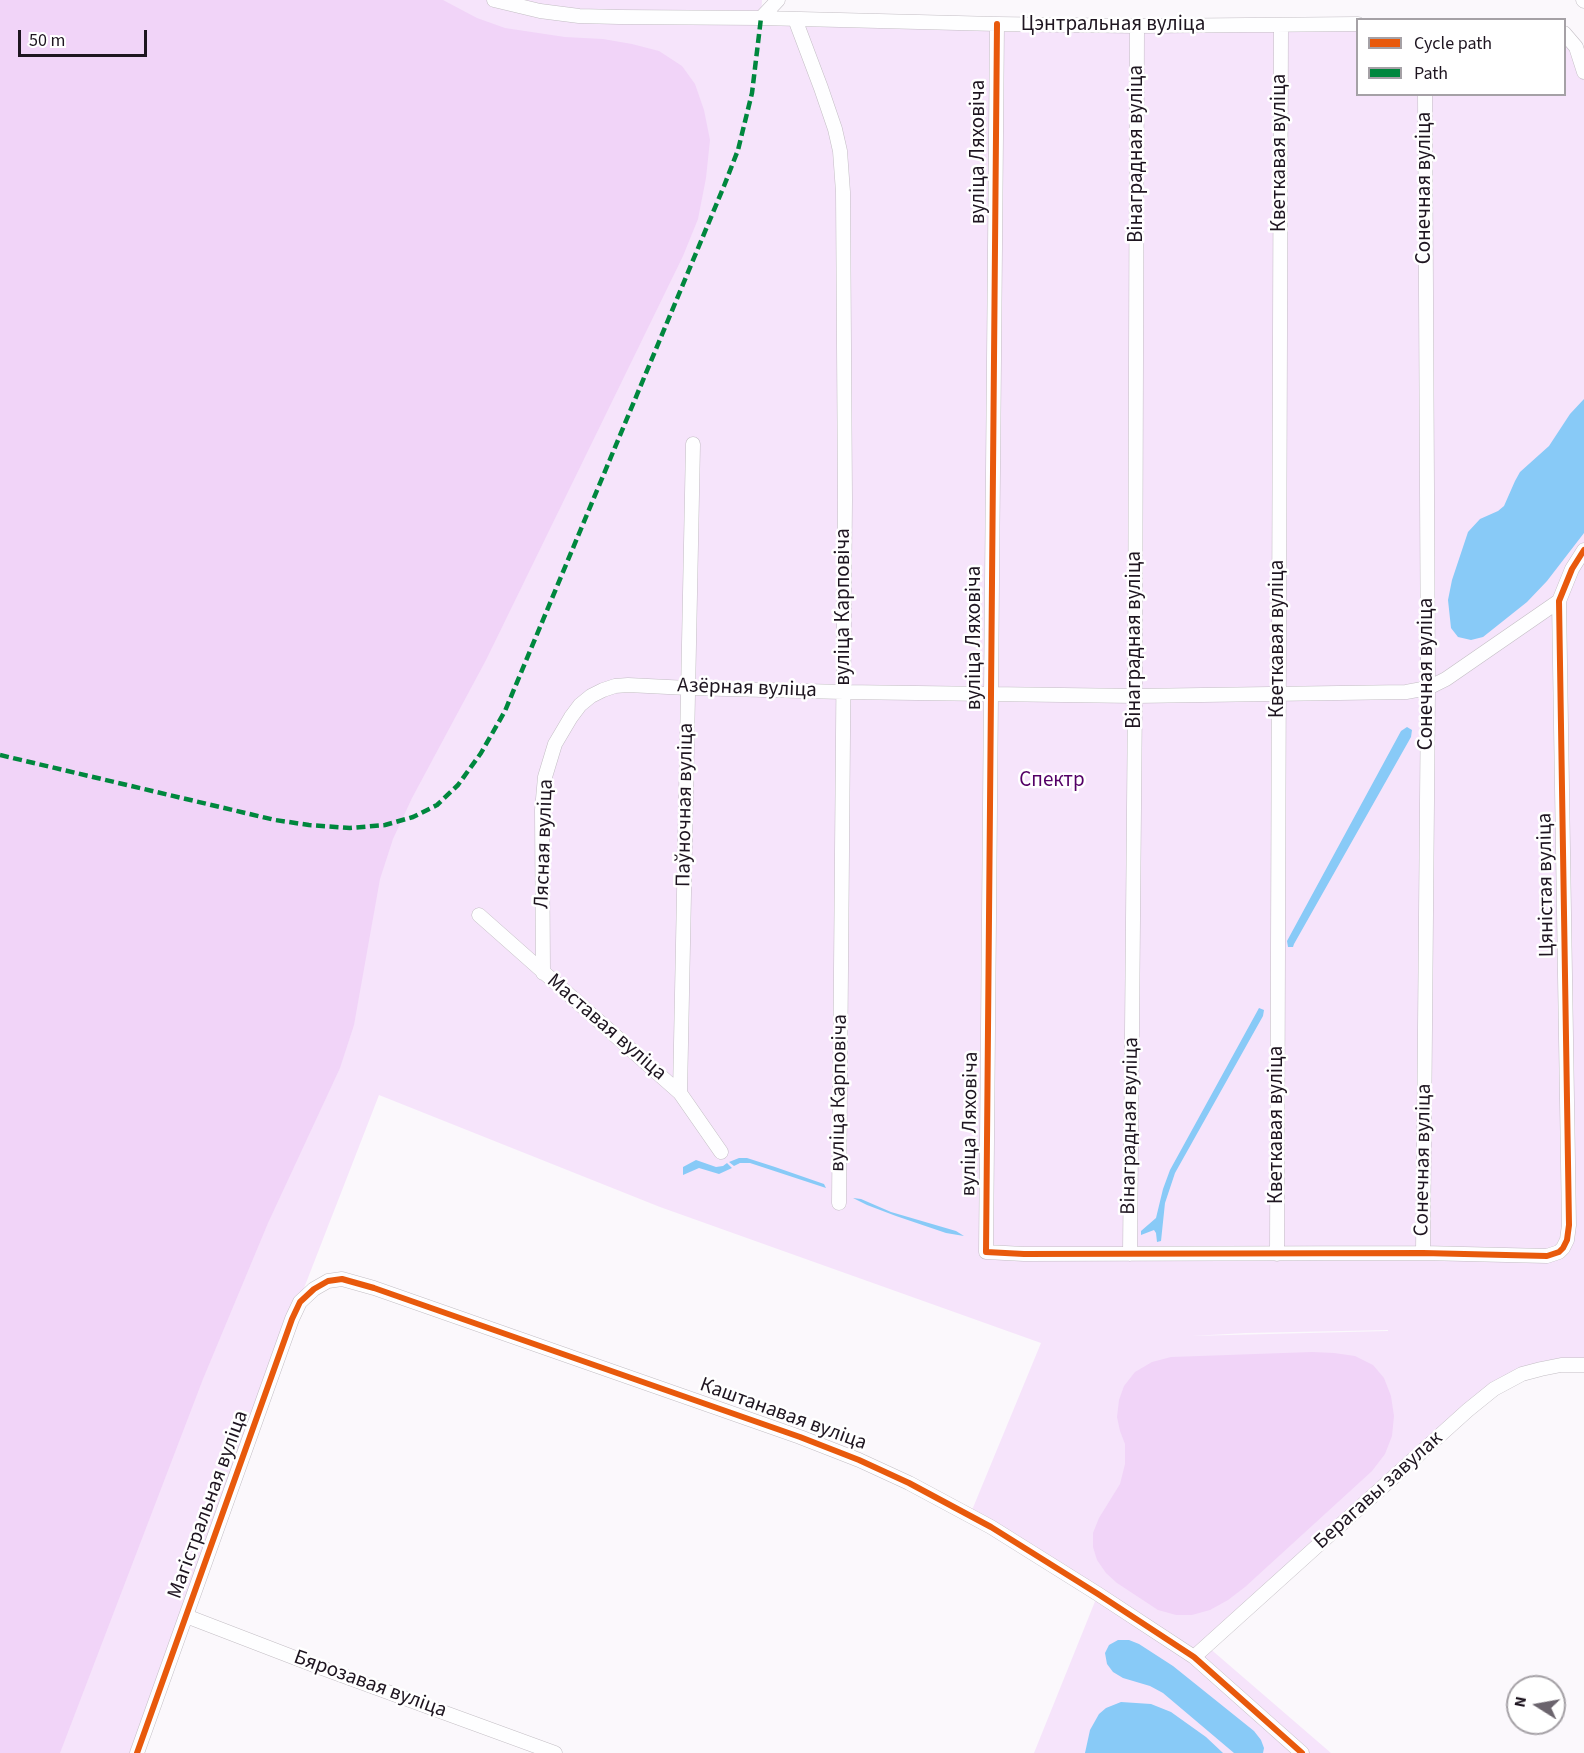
<!DOCTYPE html>
<meta charset="utf-8">
<style>
body{margin:0}
#map{position:relative;width:1584px;height:1753px;overflow:hidden;background:#fbf8fc;font-family:"Source Sans 3",sans-serif}
canvas{display:block}
.legend{position:absolute;left:1356px;top:18px;width:210px;height:78px;box-sizing:border-box;background:#fff;border:2px solid #a5a1a6;margin:0;padding:8px 10px;list-style:none;font-size:18px;color:#1e1520}
.legend li{display:flex;align-items:center;gap:12px;height:30px}
.legend b{width:30px;border:2px solid #a5a1a6}
.north{position:absolute;left:1506px;top:1675px;width:60px;height:60px;box-sizing:border-box;background:#fff;border:2px solid #a5a1a6;border-radius:50%;rotate:281deg;font-size:16px;font-weight:700;line-height:24px;text-align:center;color:#1e1520}
.north::after{content:'';display:block;margin:auto;width:21px;height:27px;background:#6b646d;clip-path:polygon(50% 0,100% 100%,50% 72%,0 100%)}
.scale{position:absolute;left:18px;top:30px;width:129px;height:27px;box-sizing:border-box;border:3px solid #1e1520;border-top:0;padding-left:8px;font-size:18px;line-height:21px;white-space:nowrap;color:#1e1520;-webkit-text-stroke:4px #fff;paint-order:stroke}
</style>
<div id="map">
<canvas width="1584" height="1753"></canvas>
<ul class="legend">
<li><b style="height:8px;background:#e8590c"></b>Cycle path</li>
<li><b style="height:8px;background:#00873e"></b>Path</li>
</ul>
<div class="north">N</div>
<div class="scale">50 m</div>
</div>
<script>
const context = document.querySelector('canvas').getContext('2d');
context.lineJoin = 'round';
function fill(path, color) {
  context.fillStyle = color;
  context.fill(path, 'evenodd');
}
function shape(rows) {
  const path = new Path2D();
  for (const r of rows) {
    path.moveTo(r[0], r[1]);
    for (let i = 2; i < r.length; i += 2) path.lineTo(r[i], r[i + 1]);
  }
  return path;
}
function stroke(path, color, width, dash) {
  context.strokeStyle = color;
  context.lineWidth = width;
  context.lineCap = dash ? 'butt' : 'round';
  context.setLineDash(dash || []);
  context.stroke(path);
}
function label(font, color, halo, rows, align = 'center') {
  context.font = font + ' "Source Sans 3",sans-serif';
  context.lineWidth = 5;
  context.setLineDash([]);
  context.textBaseline = 'middle';
  context.strokeStyle = halo;
  context.fillStyle = color;
  for (const [text, x, y, turn = 0] of rows) {
    context.save();
    context.translate(x, y);
    context.rotate((+turn || 0) * Math.PI / 180);
    context.textAlign = isNaN(turn) ? turn : align;
    if (halo) context.strokeText(text, 0, 0);
    context.fillText(text, 0, 0);
    context.restore();
  }
}
fill(shape([
 [0,0,762,0,761,18,1357,24,1358,94,1564,94,1565,27,1584,53,1584,1365,1507,1380,1207,1646,1331,1753,1034,1753,1098,1594,970,1515,1041,1343,660,1207,379,1095,292,1319,137,1753,0,1753],
 [1388,1330,1388,1331,1191,1336,1246,1333]
]), '#f6e4fb');
fill(shape([
 [0,0,443,0,477,18,505,28,565,37,603,39,632,44,659,51,682,66,695,84,704,110,710,140,706,178,698,219,683,256,486,660,412,798,393,839,380,879,354,1025,340,1068,268,1223,203,1379,60,1753,0,1753],
 [1312,1352,1334,1353,1355,1356,1373,1365,1384,1378,1391,1396,1394,1416,1392,1436,1385,1454,1372,1471,1245,1587,1228,1600,1210,1610,1192,1615,1176,1615,1158,1610,1117,1583,1106,1573,1097,1560,1093,1547,1093,1533,1099,1518,1120,1484,1125,1464,1125,1444,1120,1431,1117,1417,1119,1400,1124,1386,1135,1372,1152,1362,1171,1357]
]), '#f1d4f8');
fill(shape([
 [1584,399,1584,533,1547,581,1527,602,1483,637,1471,640,1458,637,1451,628,1448,600,1452,580,1468,532,1480,519,1498,511,1504,506,1515,481,1520,472,1549,446,1570,414],
 [1407,727,1412,730,1411,737,1294,944,1293,947,1288,947,1287,941,1401,731],
 [1259,1008,1264,1010,1263,1016,1175,1173,1165,1203,1161,1241,1157,1242,1156,1233,1154,1230,1141,1235,1141,1231,1156,1218,1163,1189,1170,1170],
 [739,1158,747,1158,775,1167,824,1184,826,1188,750,1163,740,1163,734,1166,729,1162],
 [696,1160,716,1167,723,1166,727,1163,732,1168,719,1174,699,1168,683,1175,683,1167],
 [853,1198,861,1199,891,1212,956,1231,964,1236,946,1233,896,1216,867,1205],
 [1118,1640,1129,1640,1139,1644,1173,1666,1254,1731,1261,1740,1264,1748,1263,1753,1234,1753,1163,1693,1150,1686,1123,1678,1113,1672,1107,1664,1105,1653,1109,1645],
 [1121,1702,1151,1704,1171,1712,1206,1737,1223,1753,1085,1753,1090,1730,1099,1714,1106,1708]
]), '#88caf7');
const minor = shape([
 [494,0,540,11,579,16,619,17,761,18,997,24,1137,26,1358,24],
 [1583,0,1584,1],
 [761,18,778,0],
 [795,19,821,88,835,129,840,151,843,192,845,500,839,1203],
 [997,24,986,1252,1024,1254,1423,1253,1547,1256,1559,1252,1563,1248,1567,1240,1569,1225,1559,601,1572,569,1584,550],
 [1564,33,1576,47,1584,72],
 [479,915,680,1093,721,1152],
 [543,973,542,810,545,777,555,744,571,717,580,705,591,696,603,690,615,686,628,685,688,688,844,692,1135,696,1406,692,1428,688,1446,679,1559,601],
 [680,1093,693,444],
 [1423,1253,1428,688,1425,94],
 [1130,1254,1135,696,1137,26],
 [1277,1254,1281,25],
 [186,1616,311,1664,555,1753],
 [1194,1657,1468,1410,1494,1389,1522,1374,1541,1369,1561,1365,1584,1365],
 [137,1753,292,1319,300,1302,314,1289,328,1281,342,1279,374,1288,800,1437,859,1460,909,1483,991,1527,1098,1594,1194,1657,1302,1753]
]);
stroke(minor, '#c3bec4', 15);
stroke(minor, '#fefeff', 14);
stroke(shape([
 [0,755,275,820,309,825,350,828,385,825,413,817,437,805,458,785,481,753,505,711,724,186,738,150,752,93,761,18]
]), '#00873e', 4.5, [9, 4.5]);
stroke(shape([
 [997,24,986,1252,1024,1254,1423,1253,1547,1256,1559,1252,1563,1248,1567,1240,1569,1225,1559,601,1572,569,1584,550],
 [137,1753,292,1319,300,1302,314,1289,328,1281,342,1279,374,1288,800,1437,859,1460,909,1483,991,1527,1098,1594,1194,1657,1302,1753]
]), '#e8590c', 6);
label('21px', '#1e1520', '#fff', [
 ["Цэнтральная вуліца",1113,25],
 ["вуліца Ляховіча",979,152,-90],
 ["Кветкавая вуліца",1280,153,-90],
 ["Вінаградная вуліца",1137,154,-90],
 ["Сонечная вуліца",1425,188,-90],
 ["вуліца Карповіча",844,607,-90],
 ["вуліца Ляховіча",975,638,-90],
 ["Кветкавая вуліца",1278,639,-90],
 ["Вінаградная вуліца",1135,640,-90],
 ["Сонечная вуліца",1427,674,-90],
 ["Азёрная вуліца",747,689,2],
 ["Паўночная вуліца",686,805,-89],
 ["Лясная вуліца",545,844,-88],
 ["Цяністая вуліца",1547,885,-91],
 ["Маставая вуліца",606,1028,41],
 ["вуліца Карповіча",840,1093,-89],
 ["вуліца Ляховіча",971,1124,-89],
 ["Кветкавая вуліца",1277,1125,-90],
 ["Вінаградная вуліца",1131,1126,-89],
 ["Сонечная вуліца",1424,1160,-89],
 ["Каштанавая вуліца",783,1415,20],
 ["Берагавы завулак",1379,1491,-42],
 ["Магістральная вуліца",209,1505,-70],
 ["Бярозавая вуліца",370,1685,20]
]);
label('21px', '#540066', '#fff', [
 ["Спектр",1052,781]
]);
</script>
